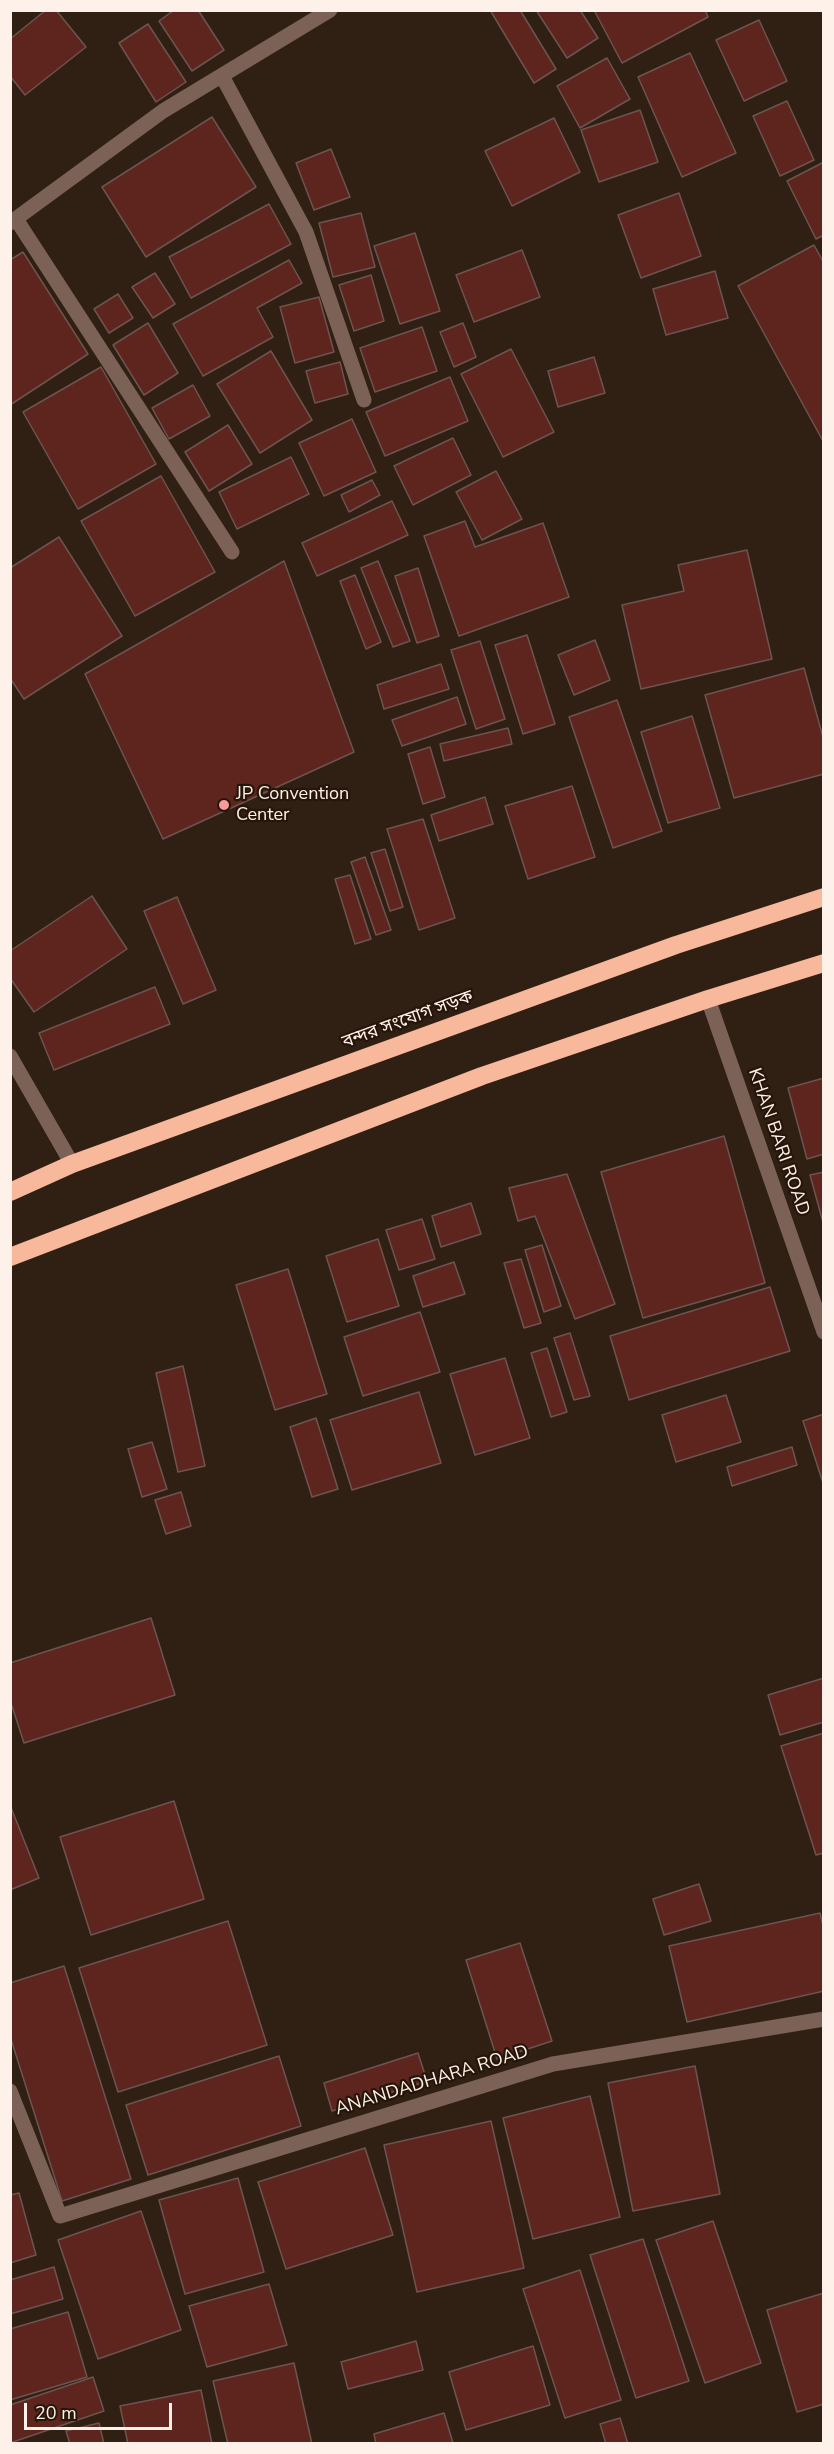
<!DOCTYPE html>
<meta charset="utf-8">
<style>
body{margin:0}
#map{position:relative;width:834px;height:2454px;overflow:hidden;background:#301f13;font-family:"Nunito Sans",sans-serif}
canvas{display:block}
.frame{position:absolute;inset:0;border:12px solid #fef1e9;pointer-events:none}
.scale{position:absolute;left:24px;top:2403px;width:148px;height:27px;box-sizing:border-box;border:3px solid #fef1e9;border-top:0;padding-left:8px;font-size:18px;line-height:21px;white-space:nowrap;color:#fef1e9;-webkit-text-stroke:4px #261509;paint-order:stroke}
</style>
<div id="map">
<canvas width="834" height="2454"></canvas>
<div class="frame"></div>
<div class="scale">20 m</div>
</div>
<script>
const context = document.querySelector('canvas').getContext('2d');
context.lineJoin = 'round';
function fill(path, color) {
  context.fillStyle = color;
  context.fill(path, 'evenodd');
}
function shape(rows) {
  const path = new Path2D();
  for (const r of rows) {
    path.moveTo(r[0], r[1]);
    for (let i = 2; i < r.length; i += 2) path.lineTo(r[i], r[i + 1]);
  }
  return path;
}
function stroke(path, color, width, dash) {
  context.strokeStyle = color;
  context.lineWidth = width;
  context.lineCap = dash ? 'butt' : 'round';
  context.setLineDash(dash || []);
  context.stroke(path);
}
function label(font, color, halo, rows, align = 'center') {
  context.font = font + ' "Nunito Sans","Noto Sans Bengali",sans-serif';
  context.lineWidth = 4.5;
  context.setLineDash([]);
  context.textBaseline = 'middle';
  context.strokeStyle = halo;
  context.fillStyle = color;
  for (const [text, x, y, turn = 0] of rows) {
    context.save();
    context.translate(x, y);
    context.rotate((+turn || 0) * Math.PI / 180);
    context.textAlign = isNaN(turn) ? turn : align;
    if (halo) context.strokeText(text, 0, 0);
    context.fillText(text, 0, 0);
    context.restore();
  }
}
const building = shape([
 [46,10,56,10,86,47,25,95,10,76,10,39,46,10],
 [174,10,198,10,224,50,192,71,159,21,174,10],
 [490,10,520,10,556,69,534,83,490,10],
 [536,10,580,10,598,38,567,58,536,10],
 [594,10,705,10,708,17,622,63,594,10],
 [759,20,787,81,744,101,716,40,759,20],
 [148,24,186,82,156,102,119,43,148,24],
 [690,53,736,153,682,177,638,77,690,53],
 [607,58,630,99,580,128,557,86,607,58],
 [787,101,814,160,780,176,753,116,787,101],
 [640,110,658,162,599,182,581,130,640,110],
 [212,117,256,187,146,257,102,187,212,117],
 [554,118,580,172,512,206,485,151,554,118],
 [331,149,350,197,314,210,296,163,331,149],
 [824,162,824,235,816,239,787,181,824,162],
 [679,193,701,256,641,278,618,215,679,193],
 [269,204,291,244,191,298,169,257,269,204],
 [361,213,375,267,333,277,319,223,361,213],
 [415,233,440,311,400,324,374,246,415,233],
 [814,245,824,263,823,441,738,286,814,245],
 [522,250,540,297,474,322,456,275,522,250],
 [23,252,88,354,10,405,10,260,23,252],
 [289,260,302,283,257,308,273,337,203,376,173,324,289,260],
 [715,271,728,318,666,335,653,289,715,271],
 [155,273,175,304,153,318,132,287,155,273],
 [371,275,384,321,354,331,339,285,371,275],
 [118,294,133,318,109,333,94,309,118,294],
 [319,297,334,352,295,363,280,307,319,297],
 [148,323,178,373,144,395,113,345,148,323],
 [463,323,476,357,454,367,440,332,463,323],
 [422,327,437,371,375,392,360,348,422,327],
 [511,349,554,432,503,457,461,374,511,349],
 [271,351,312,420,260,453,217,384,271,351],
 [594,357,605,393,558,407,548,371,594,357],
 [340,362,348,394,315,403,306,371,340,362],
 [101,367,156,464,78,509,23,412,101,367],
 [450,377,468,421,385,456,366,412,450,377],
 [193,385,210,416,169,439,152,408,193,385],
 [352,419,376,472,324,496,299,443,352,419],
 [228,425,252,464,209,491,185,452,228,425],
 [453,438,471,475,413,505,394,466,453,438],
 [291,457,309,494,237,529,219,492,291,457],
 [496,471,522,519,482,540,456,492,496,471],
 [161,476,215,572,135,616,81,521,161,476],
 [372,480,380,495,349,512,341,495,372,480],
 [392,501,408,535,317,576,302,543,392,501],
 [465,521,475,547,543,523,569,597,459,636,424,536,465,521],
 [59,537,122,636,24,699,10,678,10,568,59,537],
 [747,550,772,659,641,689,622,605,684,591,678,565,747,550],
 [284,561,354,752,163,839,85,674,284,561],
 [378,561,410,641,393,647,361,568,378,561],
 [418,568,439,636,417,643,395,576,418,568],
 [355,575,381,642,366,649,340,581,355,575],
 [527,635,555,724,523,734,495,645,527,635],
 [595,640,610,680,574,695,558,655,595,640],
 [480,641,505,719,476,729,451,650,480,641],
 [441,664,449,689,384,709,377,685,441,664],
 [804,668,824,741,824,774,734,798,705,695,804,668],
 [457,697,466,724,402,746,392,720,457,697],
 [617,700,662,831,613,848,569,717,617,700],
 [692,716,720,808,668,823,641,732,692,716],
 [508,728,512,744,444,761,440,744,508,728],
 [430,747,445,797,423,804,408,754,430,747],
 [572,786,595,857,528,879,505,806,572,786],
 [485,797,493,824,439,841,431,815,485,797],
 [423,819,455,918,419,930,387,829,423,819],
 [385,849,403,907,390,911,371,853,385,849],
 [365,857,391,930,376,935,351,862,365,857],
 [350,875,371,939,355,944,335,879,350,875],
 [92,896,127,949,34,1012,10,978,10,951,92,896],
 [177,897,216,990,183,1004,144,911,177,897],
 [155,987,170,1024,54,1070,39,1033,155,987],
 [824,1078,824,1154,807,1159,788,1088,824,1078],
 [724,1136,765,1283,643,1318,601,1172,724,1136],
 [824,1172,824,1226,810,1175,824,1172],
 [567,1174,615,1304,575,1319,535,1216,518,1221,509,1188,567,1174],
 [471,1203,481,1234,441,1247,432,1216,471,1203],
 [422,1219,435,1259,399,1270,386,1230,422,1219],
 [378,1239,399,1306,347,1322,326,1256,378,1239],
 [542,1245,561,1306,544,1312,525,1250,542,1245],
 [521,1259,541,1323,524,1328,504,1263,521,1259],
 [454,1262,465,1294,423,1307,413,1276,454,1262],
 [288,1269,327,1394,275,1410,236,1285,288,1269],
 [770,1287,790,1351,629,1400,610,1336,770,1287],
 [420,1312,440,1372,363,1396,344,1337,420,1312],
 [570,1333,590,1396,574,1400,554,1338,570,1333],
 [547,1348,567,1412,551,1417,531,1353,547,1348],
 [505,1358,530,1438,475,1455,450,1374,505,1358],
 [183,1366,205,1466,178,1472,156,1373,183,1366],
 [419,1392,441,1463,352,1490,330,1420,419,1392],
 [726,1395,741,1442,676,1462,662,1415,726,1395],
 [824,1414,824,1486,803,1421,824,1414],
 [316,1418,338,1489,312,1497,290,1427,316,1418],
 [152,1442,167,1489,142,1497,128,1449,152,1442],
 [792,1447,797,1465,732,1486,727,1467,792,1447],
 [181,1492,191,1526,166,1534,155,1500,181,1492],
 [151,1618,175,1695,24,1743,10,1700,10,1663,151,1618],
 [824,1678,824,1722,780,1735,768,1695,824,1678],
 [824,1733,824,1853,816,1855,781,1746,824,1733],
 [174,1801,204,1899,91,1935,60,1837,174,1801],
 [10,1805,39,1878,10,1890,10,1805],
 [699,1884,711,1921,664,1935,653,1899,699,1884],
 [820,1913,824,1930,824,1991,687,2022,669,1946,820,1913],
 [228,1921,267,2045,118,2092,79,1968,228,1921],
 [520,1943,552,2041,497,2059,466,1960,520,1943],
 [64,1966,131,2179,62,2201,10,2036,10,1983,64,1966],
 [418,2053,427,2081,332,2111,324,2083,418,2053],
 [279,2056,301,2126,148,2175,126,2105,279,2056],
 [695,2066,720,2194,633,2211,608,2083,695,2066],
 [590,2096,620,2217,533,2239,503,2118,590,2096],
 [491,2121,524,2268,417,2292,384,2145,491,2121],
 [365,2148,393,2235,286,2269,258,2182,365,2148],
 [238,2178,264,2272,185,2294,159,2200,238,2178],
 [19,2193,36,2255,10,2263,10,2195,19,2193],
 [141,2211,181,2330,98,2359,58,2240,141,2211],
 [713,2221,761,2363,705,2383,656,2240,713,2221],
 [643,2239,689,2381,636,2398,590,2255,643,2239],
 [54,2267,63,2299,10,2314,10,2280,54,2267],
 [580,2270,621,2400,565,2418,523,2289,580,2270],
 [269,2284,287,2345,207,2367,189,2306,269,2284],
 [824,2293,824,2404,797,2412,767,2310,824,2293],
 [68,2312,87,2377,10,2400,10,2329,68,2312],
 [416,2341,423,2370,348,2389,341,2362,416,2341],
 [533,2346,550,2405,466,2430,449,2372,533,2346],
 [294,2363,312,2444,228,2444,213,2381,294,2363],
 [93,2377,104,2411,10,2443,10,2405,93,2377],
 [201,2390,212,2444,128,2444,120,2406,201,2390],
 [444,2413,453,2443,376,2444,374,2434,444,2413],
 [620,2418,628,2444,606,2444,600,2424,620,2418],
 [99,2423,104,2444,70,2444,66,2431,99,2423]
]);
fill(building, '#5d251e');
stroke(building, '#6d5450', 1.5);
stroke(shape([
 [222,76,306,232,364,400],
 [16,219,232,552],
 [10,223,163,111,330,10],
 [708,999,824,1332],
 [10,1056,72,1164],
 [10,2091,60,2216,553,2064,824,2019]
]), '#7b6156', 15);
stroke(shape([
 [10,1192,72,1164,676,945,824,897],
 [10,1257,482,1076,708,999,824,963]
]), '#f8b89c', 18);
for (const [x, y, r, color] of [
 [224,805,6,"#f59b9a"]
]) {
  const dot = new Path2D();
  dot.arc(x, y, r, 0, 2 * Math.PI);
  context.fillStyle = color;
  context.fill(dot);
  stroke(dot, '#261509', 2);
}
label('18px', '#fef1e9', '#261509', [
 ["JP Convention",236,795],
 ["Center",236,816]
], 'left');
label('18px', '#fef1e9', '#261509', [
 ["বন্দর সংযোগ সড়ক",408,1020,-20],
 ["KHAN BARI ROAD",778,1142,71],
 ["ANANDADHARA ROAD",432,2081,-17]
]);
</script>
